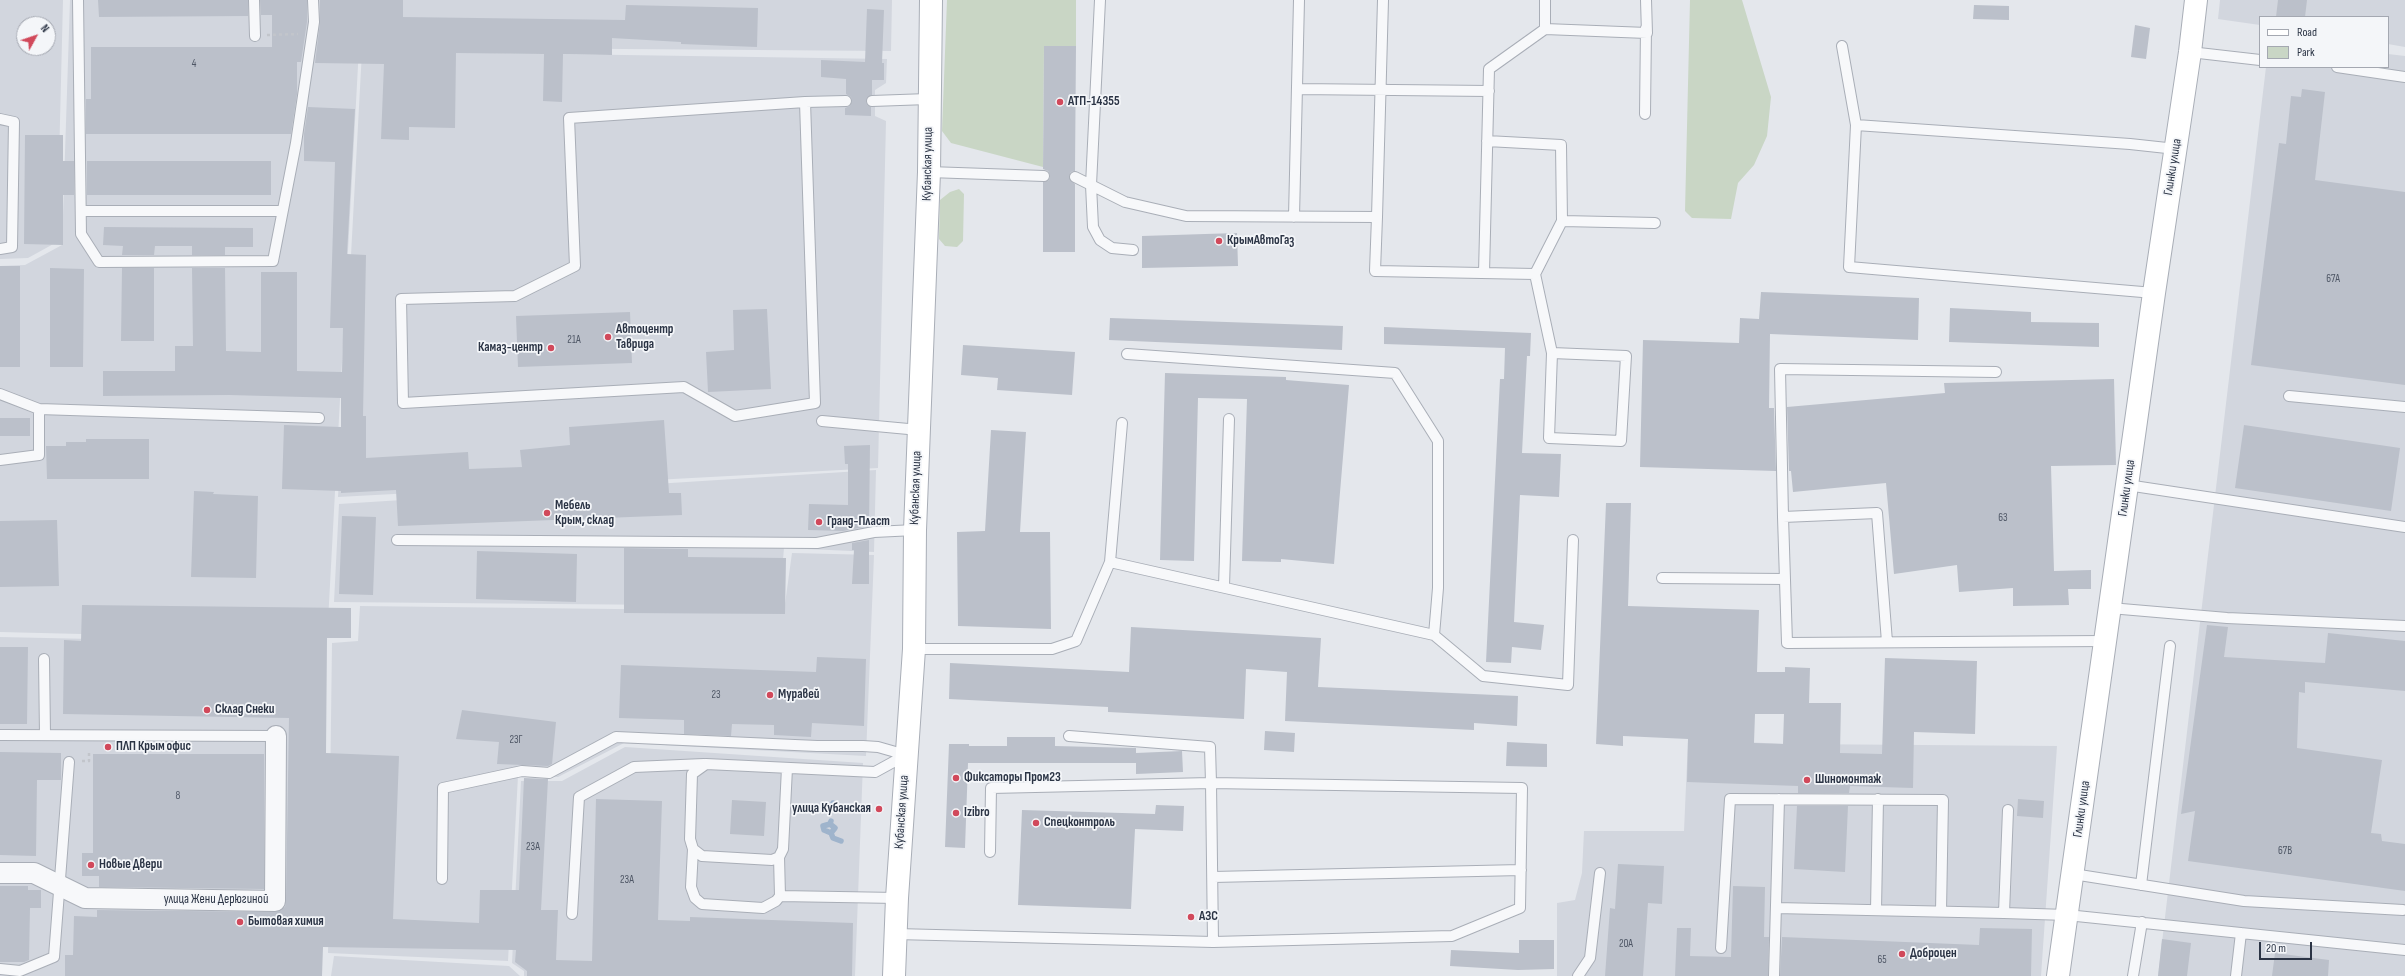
<!DOCTYPE html>
<meta charset="utf-8">
<style>
body{margin:0}
#map{position:relative;width:2405px;height:976px;overflow:hidden;background:#e4e7ec;font-family:"Sofia Sans Condensed",sans-serif}
canvas{display:block}
.legend{position:absolute;left:2259px;top:16px;width:130px;height:52px;box-sizing:border-box;background:#f4f6f9;border:1px solid #a4a8b1;margin:0;padding:5px 7px;list-style:none;font-size:12px;color:#2b3445}
.legend li{display:flex;align-items:center;gap:8px;height:20px}
.legend b{width:20px;border:1px solid #a4a8b1}
.north{position:absolute;left:16px;top:16px;width:40px;height:40px;box-sizing:border-box;background:#f4f6f9;border:1px solid #a4a8b1;border-radius:50%;rotate:50deg;font-size:11px;font-weight:700;line-height:16px;text-align:center;color:#2b3445}
.north::after{content:'';display:block;margin:auto;width:14px;height:18px;background:#d1495b;clip-path:polygon(50% 0,100% 100%,50% 72%,0 100%)}
.scale{position:absolute;left:2259px;top:942px;width:53px;height:18px;box-sizing:border-box;border:2px solid #2b3445;border-top:0;padding-left:5px;font-size:12px;line-height:14px;white-space:nowrap;color:#2b3445;-webkit-text-stroke:3px #f4f6f9;paint-order:stroke}
</style>
<div id="map">
<canvas width="2405" height="976"></canvas>
<ul class="legend">
<li><b style="height:5px;background:#fff"></b>Road</li>
<li><b style="height:11px;background:#c9d6c5"></b>Park</li>
</ul>
<div class="north">N</div>
<div class="scale">20 m</div>
</div>
<script>
const context = document.querySelector('canvas').getContext('2d');
context.lineJoin = 'round';
function fill(path, color) {
  context.fillStyle = color;
  context.fill(path, 'evenodd');
}
function shape(rows) {
  const path = new Path2D();
  for (const r of rows) {
    path.moveTo(r[0], r[1]);
    for (let i = 2; i < r.length; i += 2) path.lineTo(r[i], r[i + 1]);
  }
  return path;
}
function stroke(path, color, width, dash) {
  context.strokeStyle = color;
  context.lineWidth = width;
  context.lineCap = dash ? 'butt' : 'round';
  context.setLineDash(dash || []);
  context.stroke(path);
}
function label(font, color, halo, rows, align = 'center') {
  context.font = font + ' "Sofia Sans Condensed",sans-serif';
  context.lineWidth = 3.5;
  context.setLineDash([]);
  context.textBaseline = 'middle';
  context.strokeStyle = halo;
  context.fillStyle = color;
  for (const [text, x, y, turn = 0] of rows) {
    context.save();
    context.translate(x, y);
    context.rotate((+turn || 0) * Math.PI / 180);
    context.textAlign = isNaN(turn) ? turn : align;
    if (halo) context.strokeText(text, 0, 0);
    context.fillText(text, 0, 0);
    context.restore();
  }
}
fill(shape([
 [0,0,63,0,57,242,28,258,0,259],
 [24,24,48,24,48,48,24,48],
 [70,0,892,0,891,51,359,47,327,640,0,632,0,266,25,265,62,245],
 [2220,0,2405,0,2405,47,2388,44,2388,17,2260,17,2260,25,2218,19],
 [362,51,887,59,886,83,875,90,875,116,886,121,878,468,338,497],
 [2388,54,2405,56,2405,976,2158,976,2266,67,2388,67],
 [876,470,874,552,784,548,779,606,334,602,339,504],
 [792,553,874,555,866,756,624,743,558,777,518,776,508,961,328,953,332,643,358,641,360,606,784,611],
 [0,637,322,644,321,976,0,976],
 [1688,740,1790,744,2057,746,2041,976,1557,976,1557,903,1575,900,1582,873,1584,831,1684,831],
 [625,747,863,763,855,976,524,976,524,971,512,963,521,781,562,781],
 [334,956,509,966,520,976,331,976]
]), '#d2d6de');
fill(shape([
 [947,0,1076,0,1076,46,1044,46,1043,167,951,143,942,131],
 [1690,0,1742,0,1771,97,1767,136,1754,165,1738,183,1731,219,1692,218,1685,211],
 [959,189,964,194,963,241,957,247,945,246,939,239,940,200,950,192]
]), '#c9d6c5');
stroke(shape([
 [832,808,833,803],
 [831,821,830,824,823,826,824,830,831,833,833,838,841,841],
 [830,824,835,828,831,833]
]), '#9fb4cc', 5.5);
fill(shape([
 [98,0,248,0,248,16,99,17],
 [260,0,307,0,307,22,301,62,297,62,297,94,291,134,86,134,86,99,91,99,91,47,272,47,272,15,261,15],
 [320,0,403,0,403,17,625,20,626,5,758,8,757,47,681,44,681,42,612,38,612,55,563,54,562,102,543,101,544,54,456,53,455,128,409,127,409,140,381,139,384,64,315,63,320,23],
 [2278,0,2307,0,2305,17,2276,17],
 [1974,5,2009,6,2009,20,1973,19],
 [867,9,884,10,882,63,884,63,884,80,872,80,872,95,866,101,867,105,871,107,871,116,845,115,845,108,850,106,852,101,851,97,846,94,846,79,821,77,821,60,865,62],
 [2135,25,2150,28,2146,59,2131,57],
 [1044,46,1076,46,1075,171,1071,172,1069,177,1075,184,1075,252,1043,252,1043,182,1049,180,1050,176,1048,171,1043,169],
 [2302,89,2325,92,2315,180,2405,192,2405,385,2251,365,2279,143,2286,144,2291,96,2301,97],
 [308,107,355,109,347,254,366,255,363,416,366,416,366,458,468,452,469,469,522,467,520,450,570,445,569,427,664,420,669,493,681,493,682,515,398,526,396,490,341,493,341,491,282,489,284,425,341,427,341,398,229,395,103,396,103,371,175,371,175,346,193,346,192,268,225,268,226,351,261,352,261,272,297,272,297,371,342,372,343,328,330,328,335,162,304,161,304,134],
 [25,135,63,135,63,161,74,161,74,195,63,195,63,245,24,244],
 [87,161,271,161,271,195,87,195],
 [104,227,253,228,253,247,225,247,225,255,192,255,192,246,155,246,154,255,122,255,123,246,103,245],
 [1237,233,1238,266,1142,268,1142,236],
 [0,266,20,266,20,367,0,367],
 [50,268,84,269,83,367,50,367],
 [122,268,154,268,154,341,121,341],
 [1761,292,1919,298,1918,340,1770,334,1769,408,1774,408,1776,471,1640,467,1643,340,1739,343,1740,318,1759,319],
 [1950,308,2031,312,2031,322,2099,323,2099,347,1949,342],
 [767,309,771,389,708,392,706,352,734,350,733,310],
 [630,312,632,363,518,367,516,316],
 [1110,318,1343,326,1342,350,1109,340],
 [1384,327,1531,333,1530,356,1527,356,1522,453,1561,454,1559,497,1520,495,1514,622,1544,625,1541,650,1512,647,1511,663,1486,662,1500,379,1504,379,1505,348,1384,344],
 [963,345,1075,352,1072,395,997,390,998,378,961,375],
 [1165,373,1286,377,1286,380,1349,385,1334,564,1281,559,1281,562,1242,561,1247,399,1198,398,1194,561,1160,560],
 [2114,379,2116,465,2051,466,2054,571,2091,570,2091,589,2068,589,2069,605,2013,606,2013,588,1959,592,1957,565,1894,574,1886,483,1793,492,1791,471,1789,471,1787,407,1945,393,1944,383],
 [0,418,30,418,30,436,0,436],
 [2244,425,2400,448,2391,511,2235,488],
 [991,430,1026,432,1020,532,1050,532,1051,629,958,626,957,532,985,531],
 [86,439,149,439,149,479,47,479,46,446,66,446,66,442,86,442],
 [870,445,869,526,843,531,808,530,809,504,848,505,848,464,845,464,844,446],
 [194,491,214,492,213,494,258,496,256,578,191,577],
 [1606,503,1631,503,1628,606,1759,610,1757,672,1785,672,1785,667,1810,668,1809,703,1841,703,1840,753,1882,754,1885,658,1977,661,1975,734,1914,732,1913,788,1850,786,1849,793,1798,793,1798,786,1687,782,1688,739,1623,736,1623,746,1596,744],
 [1755,714,1784,714,1783,744,1754,743],
 [342,516,376,517,373,595,339,594],
 [57,520,59,586,0,587,0,521],
 [869,540,869,584,852,584,854,550,852,550,852,543],
 [624,548,688,549,688,557,786,558,785,614,624,613],
 [477,551,577,554,576,602,476,599],
 [82,605,351,608,351,638,327,638,326,753,399,756,393,919,479,923,480,890,519,890,524,778,548,779,541,910,558,910,556,960,592,961,596,799,662,801,658,920,690,921,690,917,853,923,852,976,527,976,527,971,515,962,516,950,323,947,322,976,65,976,65,955,73,955,74,916,97,917,97,910,275,912,285,907,286,901,289,718,63,714,64,640,81,641],
 [2207,625,2228,627,2224,657,2325,663,2328,633,2405,641,2405,691,2305,682,2305,693,2299,692,2297,748,2382,760,2371,833,2381,834,2382,841,2405,844,2405,891,2188,861,2195,811,2181,814],
 [1131,627,1321,638,1318,687,1518,696,1517,726,1474,723,1474,730,1285,721,1287,672,1246,669,1244,719,1108,712,1108,707,949,699,950,663,1129,672],
 [0,647,28,647,27,724,0,724],
 [817,657,866,659,864,726,812,723,811,737,774,735,774,725,732,724,731,736,684,734,684,720,619,718,621,665,816,672],
 [462,710,556,722,552,764,548,766,497,764,499,742,456,739],
 [1265,731,1295,733,1294,752,1264,750],
 [1007,737,1055,737,1055,746,1136,748,1136,763,968,763,965,848,945,847,949,744,969,744,969,746,1007,746],
 [1507,742,1547,744,1547,767,1506,766],
 [1182,751,1183,772,1136,774,1136,753],
 [0,752,61,753,61,780,37,780,36,856,0,855],
 [93,754,264,754,264,889,99,887,99,876,82,876,82,853,93,853],
 [2018,799,2044,801,2043,818,2017,816],
 [732,800,766,802,764,836,730,834],
 [1156,805,1184,806,1183,831,1135,829,1131,909,1018,905,1022,810,1155,814],
 [1797,806,1848,806,1845,872,1794,869],
 [1618,864,1664,866,1662,904,1648,903,1643,976,1605,976,1610,908,1615,909],
 [0,886,28,886,28,890,41,890,41,908,30,908,29,960,24,962,0,962],
 [1733,886,1765,887,1764,937,1769,937,1768,976,1675,976,1677,928,1691,928,1690,956,1731,957],
 [1980,928,2032,929,2031,976,1780,976,1782,937,1979,945],
 [2162,939,2191,943,2187,976,2158,976],
 [1519,940,1554,940,1554,969,1518,970,1450,966,1451,950,1519,953],
 [2275,953,2329,960,2328,976,2272,976]
]), '#bbc0ca');
const service = shape([
 [78,0,81,234,99,262,273,261,296,143,314,22,313,0],
 [254,0,255,36],
 [1100,0,1091,185,1093,227,1100,240,1112,248,1133,250],
 [1545,0,1545,29],
 [1842,46,1856,125,1849,267,2154,293],
 [2190,52,2260,60],
 [2337,67,2405,77],
 [1297,89,1489,91],
 [872,101,928,99],
 [805,102,815,403,735,416,684,387,403,403,401,299,515,296,575,266,569,118,805,102,846,101],
 [1645,114,1646,28],
 [0,119,14,122,12,247,0,249],
 [1856,125,2130,144,2176,149],
 [1487,141,1561,145,1562,221],
 [929,172,1044,176],
 [1075,177,1125,202,1186,216,1377,217,1375,271,1535,274,1562,221,1655,223],
 [81,211,282,211],
 [1294,217,1299,0],
 [1377,217,1383,0],
 [1484,273,1489,69,1545,29,1647,33,1646,0],
 [1535,274,1552,353,1549,438,1621,441,1626,356,1552,353],
 [0,394,39,409,319,418],
 [2289,396,2405,407],
 [822,421,919,430],
 [0,460,39,455,39,409],
 [2127,485,2405,527],
 [1783,517,1780,369,1996,372],
 [397,540,817,543,874,532,915,530],
 [1110,562,1122,423],
 [1662,578,1785,579],
 [1224,587,1229,419],
 [2110,608,2227,618,2405,626],
 [1434,635,1483,676,1568,685,1573,540],
 [1887,642,1877,513,1783,517,1787,643,2105,641],
 [914,649,1052,649,1076,641,1110,562,1434,635,1438,588,1438,441,1395,373,1127,354],
 [44,659,45,735],
 [0,735,276,736],
 [787,768,783,849,779,857,772,860,702,856,693,849,690,839,692,774,706,764,875,772,906,755],
 [693,849,691,887,695,898,702,904,763,908,776,901,780,896],
 [990,852,991,788,1211,783,1210,747,1069,736],
 [779,857,780,896,897,898],
 [2073,874,2244,901,2403,910],
 [1213,877,1521,870],
 [442,879,443,788,522,771,549,773,616,737,817,746,863,746,878,747,906,755],
 [2141,885,2170,646],
 [1776,908,2004,913,2008,810],
 [1876,910,1878,799],
 [2004,913,2067,915,2405,950],
 [572,914,579,797,634,767,704,764],
 [896,934,1213,942,1452,936,1520,908,1522,788,1211,783,1213,942],
 [1721,948,1730,799,1943,800,1941,911],
 [0,969,20,971,54,957,69,762],
 [1578,976,1590,958,1600,873],
 [1774,976,1779,799],
 [2133,976,2142,922],
 [2236,976,2241,933]
]);
const minor = shape([
 [0,873,34,873,85,898,275,901,276,736]
]);
const secondary = shape([
 [894,976,897,898,914,649,915,530,929,172,931,0],
 [2058,976,2154,293,2190,52,2196,0]
]);
stroke(service, '#a9aeb7', 12);
stroke(minor, '#a9aeb7', 22);
stroke(secondary, '#a9aeb7', 24);
stroke(shape([
 [267,35,298,34],
 [82,761,89,761,89,750]
]), '#c2c5cb', 2.5, [3, 3]);
stroke(service, '#f7f8fa', 10);
stroke(minor, '#f7f8fa', 20);
stroke(secondary, '#fff', 22);
for (const [x, y, r, color] of [
 [1060,102,4,"#d1495b"],
 [1219,241,4,"#d1495b"],
 [608,337,4,"#d1495b"],
 [551,348,4,"#d1495b"],
 [547,513,4,"#d1495b"],
 [819,522,4,"#d1495b"],
 [770,695,4,"#d1495b"],
 [207,710,4,"#d1495b"],
 [108,747,4,"#d1495b"],
 [956,778,4,"#d1495b"],
 [1807,780,4,"#d1495b"],
 [879,809,4,"#d1495b"],
 [956,813,4,"#d1495b"],
 [1036,823,4,"#d1495b"],
 [91,865,4,"#d1495b"],
 [1191,917,4,"#d1495b"],
 [240,922,4,"#d1495b"],
 [1902,954,4,"#d1495b"]
]) {
  const dot = new Path2D();
  dot.arc(x, y, r, 0, 2 * Math.PI);
  context.fillStyle = color;
  context.fill(dot);
  stroke(dot, '#f4f6f9', 1.5);
}
label('11px', '#4f5766', null, [
 ["4",194,64],
 ["67А",2333,279],
 ["21А",574,340],
 ["63",2003,518],
 ["23",716,695],
 ["23Г",516,740],
 ["8",178,796],
 ["23А",533,847],
 ["67В",2285,851],
 ["23А",627,880],
 ["20А",1626,944],
 ["65",1882,960]
]);
label('bold 13px', '#2b3445', '#f4f6f9', [
 ["АТП-14355",1068,102],
 ["КрымАвтоГаз",1227,241],
 ["Автоцентр",616,330],
 ["Таврида",616,345],
 ["Камаз-центр",543,348,"right"],
 ["Мебель",555,506],
 ["Крым, склад",555,521],
 ["Гранд-Пласт",827,522],
 ["Муравей",778,695],
 ["Склад Снеки",215,710],
 ["ПЛП Крым офис",116,747],
 ["Фиксаторы Пром23",964,778],
 ["Шиномонтаж",1815,780],
 ["улица Кубанская",871,809,"right"],
 ["Izibro",964,813],
 ["Спецконтроль",1044,823],
 ["Новые Двери",99,865],
 ["АЗС",1199,917],
 ["Бытовая химия",248,922],
 ["Доброцен",1910,954]
], 'left');
label('13px', '#2b3445', '#f4f6f9', [
 ["Кубанская улица",928,164,-89],
 ["Глинки улица",2173,167,-81],
 ["Кубанская улица",916,488,-88],
 ["Глинки улица",2127,488,-82],
 ["Глинки улица",2082,809,-82],
 ["Кубанская улица",902,812,-86],
 ["улица Жени Дерюгиной",216,900]
]);
</script>
